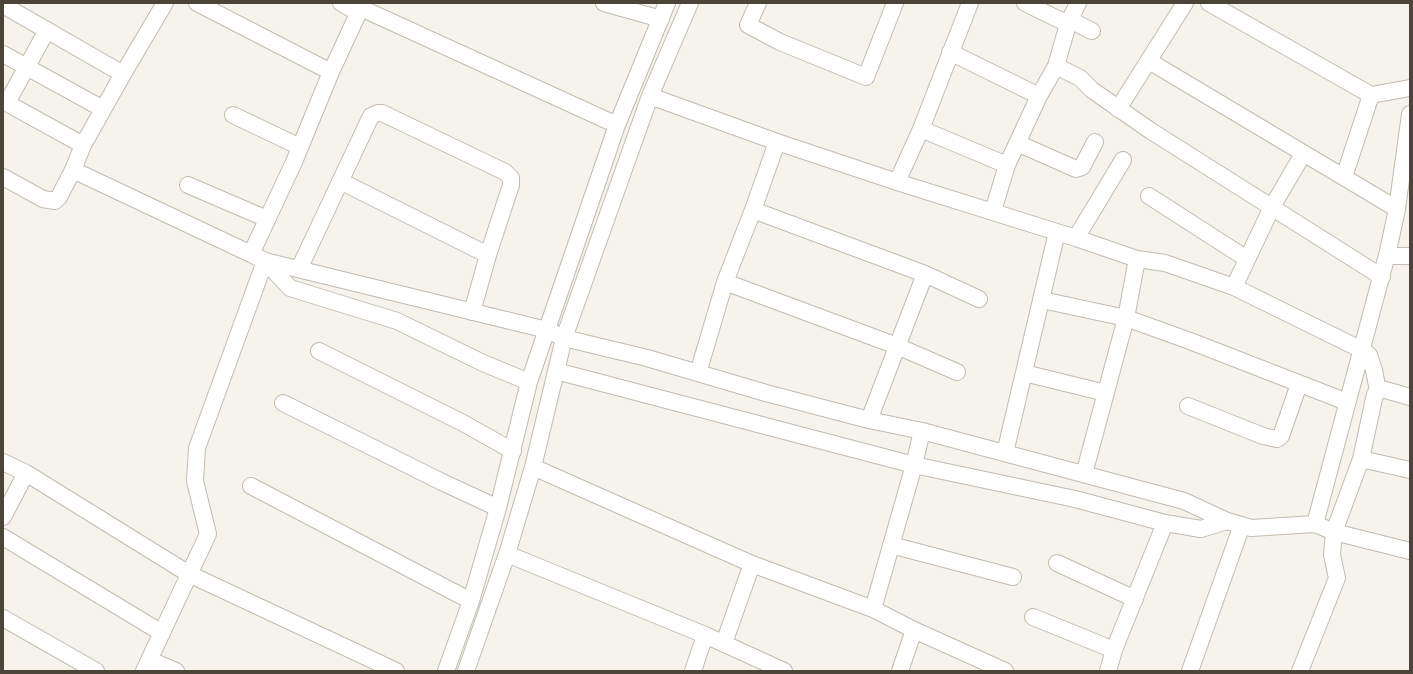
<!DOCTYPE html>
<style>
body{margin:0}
#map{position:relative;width:1413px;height:674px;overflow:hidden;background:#f6f3ec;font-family:"Fira Sans Condensed",sans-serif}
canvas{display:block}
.frame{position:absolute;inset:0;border:4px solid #4b4439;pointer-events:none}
</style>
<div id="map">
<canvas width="1413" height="674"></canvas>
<div class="frame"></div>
</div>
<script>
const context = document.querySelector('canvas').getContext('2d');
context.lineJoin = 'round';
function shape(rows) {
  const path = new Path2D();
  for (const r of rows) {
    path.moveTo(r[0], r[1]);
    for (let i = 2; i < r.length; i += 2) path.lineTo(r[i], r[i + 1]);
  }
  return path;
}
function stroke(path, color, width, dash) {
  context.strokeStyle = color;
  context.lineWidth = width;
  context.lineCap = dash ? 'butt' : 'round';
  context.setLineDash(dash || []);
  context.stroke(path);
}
const minor = shape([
 [197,3,331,72],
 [341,3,359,13],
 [363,3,331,72,294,162,251,254,265,261,290,288,397,321,483,363,529,382],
 [604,3,661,19],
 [758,3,748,25,780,42,866,77,895,3],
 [1025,3,1068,24],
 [1209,3,1371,95,1410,88],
 [3,5,123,74],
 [361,8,617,125],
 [1070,20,1092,31],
 [950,52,1039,96],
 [3,54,103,109],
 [1149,61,1397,209],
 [1056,66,1080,78,1092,90,1151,131,1382,277],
 [650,96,777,142,897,182,1076,238,1137,259],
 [3,101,83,145],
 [7,103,47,30],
 [1118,109,1185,3],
 [233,115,300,147],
 [921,129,1007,165],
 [1017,143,1076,169,1082,167,1095,142],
 [73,170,83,145,123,74,165,3],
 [3,177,43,199,55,201,59,197,73,170,251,254],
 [1344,177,1371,95],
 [340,181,488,255],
 [897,182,921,129,970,3],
 [188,185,267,219],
 [1149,196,1247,259],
 [753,210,925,274,979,299],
 [993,211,1007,165,1039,96,1056,66,1068,24,1078,3],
 [1076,238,1123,160],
 [1387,256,1410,256],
 [299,269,371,116,378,113,382,113,505,172,511,178,511,185,488,255,472,312],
 [725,282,897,346,957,372],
 [1234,287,1272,207,1303,154],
 [1042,300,1126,318,1190,341,1347,402],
 [319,351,463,423,513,451],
 [556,371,914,465,1075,499,1165,523,1114,650,1108,671],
 [698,373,725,282,753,210,777,142],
 [1024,373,1106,393],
 [283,403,442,482,498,508],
 [1188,406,1263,436,1277,439,1281,436,1299,384],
 [869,420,925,274],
 [922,431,914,465,873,609,914,630,1005,671],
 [1005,453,1057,232],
 [1361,459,1410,470],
 [3,462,26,473,189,574,396,671],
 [533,467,752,564,873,609],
 [1084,474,1126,318,1137,259,1165,263,1234,287,1362,350,1369,355,1374,370,1378,391],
 [251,486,471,601],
 [3,517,26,473],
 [1165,523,1201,529,1227,521],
 [1315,524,1388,251,1397,209,1410,114],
 [3,537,162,633],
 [891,545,1013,577],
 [507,554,705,635,784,671],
 [1057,563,1135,599],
 [1033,617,1114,650],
 [3,618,96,671],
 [724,643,752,564],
 [150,660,176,671],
 [144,671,208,534,195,481,197,448,265,261,547,330,564,338,647,358,766,393,869,420,922,431,1184,501,1227,521,1251,528,1315,524,1334,532,1410,551],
 [446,671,471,601,498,508,529,382,617,125,667,3],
 [466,671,507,554,533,467,564,338,650,96,690,3],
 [693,671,705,635],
 [900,671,914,630],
 [1190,671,1242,525],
 [1300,671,1337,578,1332,555,1334,532,1361,459,1375,394,1382,389,1410,397]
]);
stroke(minor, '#c2bbae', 18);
stroke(minor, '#fff', 16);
</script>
